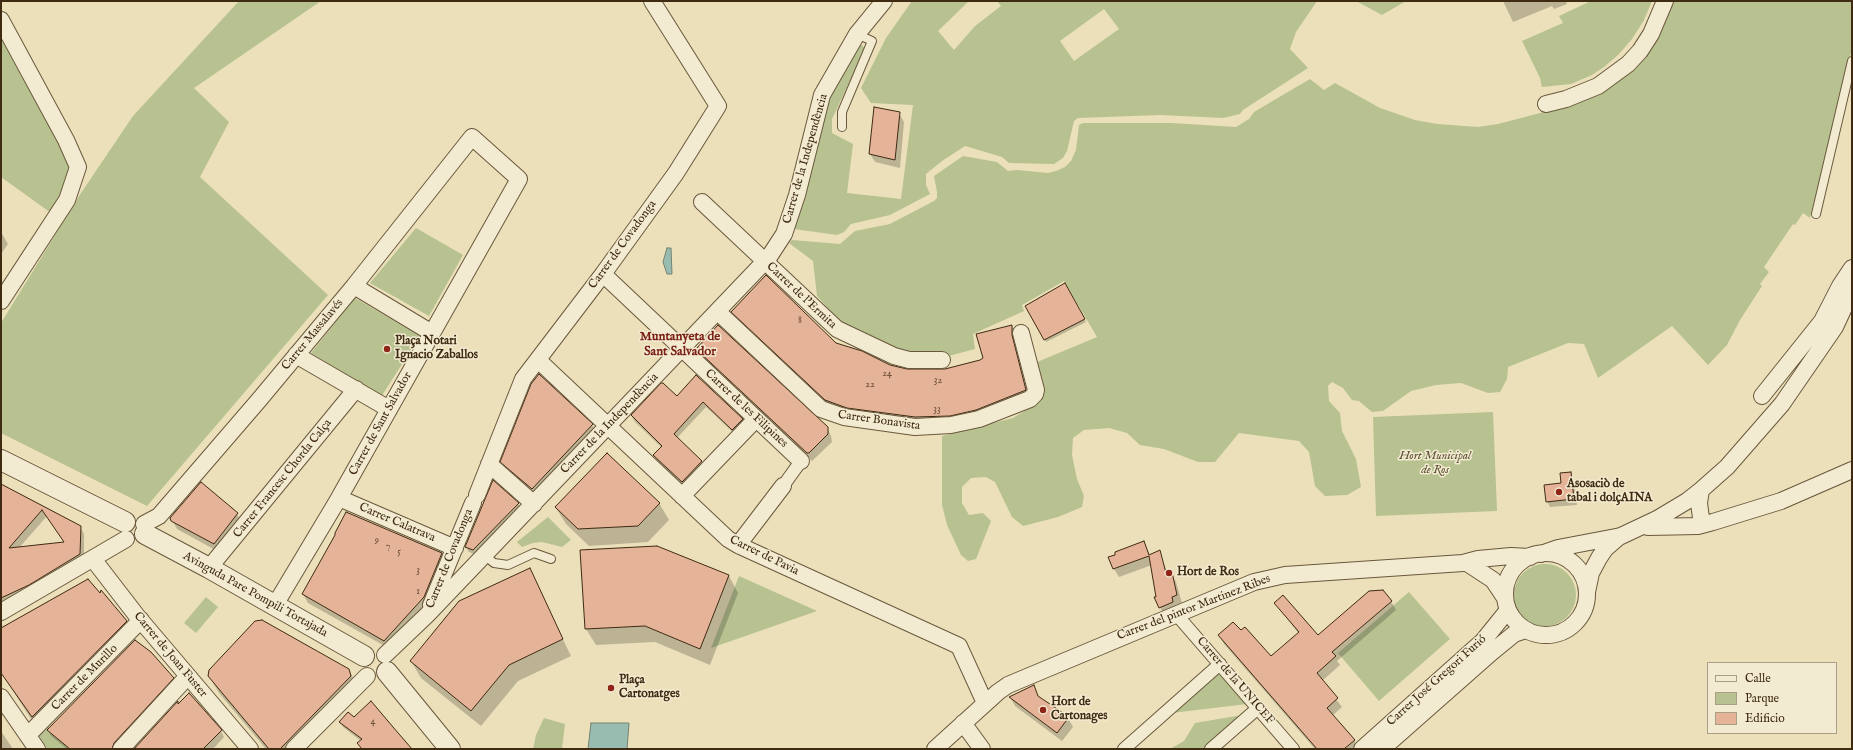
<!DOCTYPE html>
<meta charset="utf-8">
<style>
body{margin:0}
#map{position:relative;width:1853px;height:750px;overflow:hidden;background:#ebe0ba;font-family:"IM FELL English",serif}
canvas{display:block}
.frame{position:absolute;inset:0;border:2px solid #3f2a12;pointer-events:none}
.legend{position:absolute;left:1707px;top:662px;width:130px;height:72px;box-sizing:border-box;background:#f2ebd2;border:1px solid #aa9e85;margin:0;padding:5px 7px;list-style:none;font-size:12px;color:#3f2a12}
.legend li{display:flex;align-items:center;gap:8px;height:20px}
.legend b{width:20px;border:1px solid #aa9e85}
</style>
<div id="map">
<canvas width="1853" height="750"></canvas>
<div class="frame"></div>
<ul class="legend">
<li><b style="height:5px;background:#f2ebd2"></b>Calle</li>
<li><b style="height:11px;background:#b7c290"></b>Parque</li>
<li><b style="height:11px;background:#e5b398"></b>Edificio</li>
</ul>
</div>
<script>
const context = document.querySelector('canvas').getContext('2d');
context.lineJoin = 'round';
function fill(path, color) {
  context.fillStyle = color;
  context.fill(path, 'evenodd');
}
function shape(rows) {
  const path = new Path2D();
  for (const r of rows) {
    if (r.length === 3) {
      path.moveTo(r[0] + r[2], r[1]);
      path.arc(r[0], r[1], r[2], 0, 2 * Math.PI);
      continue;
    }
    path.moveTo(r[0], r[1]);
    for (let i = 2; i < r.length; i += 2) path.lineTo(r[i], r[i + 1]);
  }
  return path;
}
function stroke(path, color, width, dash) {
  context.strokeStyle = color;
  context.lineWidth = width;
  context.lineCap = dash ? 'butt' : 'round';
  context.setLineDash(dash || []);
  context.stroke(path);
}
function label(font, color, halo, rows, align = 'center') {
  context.font = font + ' "IM FELL English",serif';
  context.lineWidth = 3;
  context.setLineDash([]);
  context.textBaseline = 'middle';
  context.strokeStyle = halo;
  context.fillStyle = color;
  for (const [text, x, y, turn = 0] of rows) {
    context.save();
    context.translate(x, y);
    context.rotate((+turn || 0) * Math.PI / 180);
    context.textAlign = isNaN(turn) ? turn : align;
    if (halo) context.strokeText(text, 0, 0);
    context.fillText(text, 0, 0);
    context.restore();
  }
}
fill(shape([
 [239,1,321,1,194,88,229,122,200,177,328,295,147,506,1,433,1,323,79,196,133,116],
 [912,1,969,1,938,31,954,50,975,26,1001,6,997,1,1317,1,1296,32,1290,49,1308,68,1243,110,1240,114,1223,118,1160,115,1078,118,1074,121,1067,151,1063,158,1054,164,1009,163,1002,157,965,146,942,161,926,174,926,185,930,194,890,215,851,224,844,232,837,235,794,229,830,94,856,47,862,45,865,49,832,119,832,133,853,144,847,193,901,199,913,105,871,103,861,88,886,38],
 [1104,9,1119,29,1074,61,1060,41],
 [1356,1,1406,1,1382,15],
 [1591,1,1652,1,1644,20,1632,39,1618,55,1604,67,1592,75,1571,84,1542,87,1540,78,1522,41,1563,23,1559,16],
 [1671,1,1852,1,1852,48,1810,218,1803,213,1795,225,1793,224,1764,267,1769,272,1760,284,1762,286,1740,320,1727,345,1708,365,1672,326,1598,378,1584,344,1568,343,1508,367,1507,379,1500,392,1488,393,1461,383,1436,385,1411,391,1383,411,1372,412,1359,401,1352,400,1343,388,1332,382,1328,386,1329,401,1340,413,1342,431,1356,459,1361,487,1347,495,1325,496,1315,486,1309,452,1299,441,1239,433,1215,462,1198,462,1164,449,1140,445,1127,433,1109,428,1084,430,1073,438,1072,455,1077,479,1084,496,1082,507,1058,517,1023,526,1012,517,995,482,986,477,971,478,962,487,962,503,969,515,983,513,991,521,976,559,968,561,961,555,947,525,942,505,942,436,1013,418,1042,400,1030,365,1097,337,1064,281,1022,305,1024,311,973,334,975,349,945,357,909,357,863,339,838,320,817,296,813,261,789,243,792,240,840,244,855,231,890,224,934,201,937,198,937,192,934,176,963,156,997,162,1008,171,1017,170,1048,173,1056,171,1065,167,1071,161,1076,150,1079,125,1083,123,1171,123,1236,127,1249,119,1254,112,1310,79,1324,90,1335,83,1380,108,1415,120,1437,124,1478,127,1498,124,1548,111,1621,79],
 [1,36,63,146,70,174,51,213,1,177],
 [416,228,463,255,429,316,370,283],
 [355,298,420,336,381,397,311,353],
 [1493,412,1497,511,1376,516,1373,417],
 [548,517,571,540,562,547,542,542,533,543,522,547,517,542],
 [1545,595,31],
 [739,576,817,611,711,648],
 [1409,592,1450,639,1379,701,1338,653],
 [206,597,218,607,196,633,184,623],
 [1219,674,1247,704,1172,713],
 [1242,715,1204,749,1170,749,1184,741,1195,723],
 [544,718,565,724,562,749,533,749,536,735],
 [46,724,50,729,48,731,68,748,68,749,47,749,39,736,39,731]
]), '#b7c290');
const water = shape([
 [667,248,671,248,672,274,667,274,663,262,667,248],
 [591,723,629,723,627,749,588,749,591,723]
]);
fill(water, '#98bdb0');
stroke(water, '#748271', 1);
fill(shape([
 [1503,1,1566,1,1567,4,1554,9,1552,6,1513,22],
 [899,113,904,122,900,168,875,162,870,154],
 [1,232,8,244,1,254],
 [1065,285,1086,322,1046,342,1026,306],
 [733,312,836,344,890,366,907,370,945,370,981,361,1012,326,1015,331,1014,341,1028,395,979,415,919,422,851,413,829,405,736,317],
 [697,349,827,428,831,436,832,442,812,461,701,356],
 [696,376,742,420,745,425,736,435,706,407,677,438,702,462,705,467,685,487,658,461,654,456,662,448,635,422,632,417,662,384,677,397],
 [592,425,595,430,535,494,505,467,502,461],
 [1570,473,1573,478,1577,505,1550,507,1547,501],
 [201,483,237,514,242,523,219,552,177,529,172,520],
 [1,484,80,526,84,534,84,561,1,609],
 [47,516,65,543,19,548],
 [659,503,669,520,648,542,589,546,566,524,556,508],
 [518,504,521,508,476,555,469,552,466,547],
 [1144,542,1150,555,1159,552,1168,574,1171,573,1176,582,1182,603,1176,605,1177,611,1164,616,1160,607,1152,565,1119,577,1114,569],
 [657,547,729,576,738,593,710,665,655,642,596,645,586,629],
 [442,554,447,563,429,607,390,649,308,603,303,594],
 [529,570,571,656,518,681,481,726,421,678,411,661],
 [1391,601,1396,610,1337,661,1340,665,1322,681,1342,707,1333,715,1354,740,1359,749,1315,749,1224,644,1219,636,1271,658,1299,634,1275,603,1318,636],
 [126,622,132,633,34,719,31,719,1,672,1,630],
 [348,669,358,686,360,693,306,749,266,749,219,693,209,676],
 [173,678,176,685,117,749,67,749,51,736,48,730],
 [1033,687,1039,698,1068,718,1073,727,1062,741,1015,706,1010,697],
 [177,703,221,731,224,737,213,749,135,749],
 [354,719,411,749,362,749,358,743,361,741,343,727,340,722],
 [1,731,13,749,1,749]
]), '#0003');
const building = shape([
 [874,107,900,112,895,160,869,154,874,107],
 [766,275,836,343,862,351,890,365,907,369,945,369,980,360,983,358,976,334,1012,325,1012,335,1026,390,976,410,950,416,915,417,847,408,825,400,731,312,766,275],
 [1065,283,1085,319,1044,340,1025,306,1065,283],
 [718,325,828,427,828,434,809,453,807,453,696,349,718,325],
 [539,374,593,424,532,489,500,462,531,384,539,374],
 [696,375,743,419,732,430,703,402,674,434,702,461,682,482,653,455,662,446,631,415,661,383,663,383,677,396,696,375],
 [607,453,660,503,638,526,578,529,555,507,607,453],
 [1571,472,1574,499,1546,502,1544,485,1561,483,1560,473,1571,472],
 [493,480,519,503,473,550,465,547,493,480],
 [201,482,238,513,214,544,171,521,170,518,201,482],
 [1,484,81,526,80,554,29,585,1,598,1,484],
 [42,510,64,542,9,548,42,510],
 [346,512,442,553,424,597,384,641,302,594,335,535,335,533,346,512],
 [1144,541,1149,555,1160,550,1166,573,1172,572,1177,595,1172,597,1173,602,1159,608,1154,597,1156,597,1149,556,1113,569,1108,557,1115,555,1115,552,1144,541],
 [657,546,729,575,700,649,645,626,585,629,580,550,657,546],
 [530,568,563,639,509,665,471,711,410,661,459,601,530,568],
 [88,579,100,593,101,590,127,621,32,717,1,673,1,628,88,579],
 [1383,590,1392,601,1332,652,1336,656,1317,673,1338,698,1327,708,1355,740,1344,749,1317,749,1218,635,1233,622,1241,630,1245,627,1271,656,1299,632,1274,603,1283,595,1318,635,1369,591,1383,590],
 [262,620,349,669,351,676,280,749,269,749,208,676,209,670,255,621,262,620],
 [135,640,151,652,174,678,114,743,112,749,70,749,47,730,135,640],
 [1034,685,1038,696,1069,717,1057,733,1009,697,1034,685],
 [189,693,222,730,203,749,134,749,178,701,178,704,189,693],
 [371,701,393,727,412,749,362,749,357,743,362,739,339,722,348,712,354,717,371,701]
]);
fill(building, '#e5b398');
stroke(building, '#3f2a12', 1);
const service = shape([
 [842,127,842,112,872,41,857,34],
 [1816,214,1852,61],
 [484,555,494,563,508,565,534,553,551,559]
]);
const pedestrian = shape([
 [783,486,801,461],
 [1176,614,1293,749],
 [1124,749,1220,664],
 [1211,749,1258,708]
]);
const minor = shape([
 [1,20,66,140,78,167,67,200,1,301],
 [1546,104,1566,99,1598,86,1628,64,1640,51,1651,34,1665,1],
 [702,202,837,329,894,356,909,360,942,360],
 [603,274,801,461],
 [354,286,432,333],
 [718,312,821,409,844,417,915,427,951,425,979,419,1030,399,1035,394,1036,390,1021,333],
 [296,355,389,409],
 [538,360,728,539,738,545,959,646,985,703],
 [1762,396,1822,321,1840,286,1852,268],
 [489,464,534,504],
 [1701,490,1699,503,1701,518],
 [477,495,523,379,603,274,676,173,718,106,652,1],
 [682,496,756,419],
 [339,498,455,548],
 [144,524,159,516,259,400,354,286,472,137,519,179,339,498,275,605],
 [1648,527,1698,526,1713,522,1781,501,1852,470],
 [738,545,783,486],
 [1546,594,41],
 [1541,554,1558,548,1621,536,1657,519,1687,501,1701,490,1727,467,1782,404,1835,327,1852,290],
 [93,559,137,616,250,749],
 [1467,563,1493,580,1505,598],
 [209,568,356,389],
 [1587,592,1591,573,1599,558,1605,549,1620,536],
 [431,605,473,503],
 [1,612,126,539],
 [385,655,427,615,769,257,784,234,797,195,822,95,857,34,884,1],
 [1,697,37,749],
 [963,723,982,749],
 [28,735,141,620],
 [121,749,188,676],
 [294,749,367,676],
 [935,749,998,692,1008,685,1254,582,1285,575,1463,563,1478,559,1511,556,1530,557],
 [1362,749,1483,641,1508,610],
 [1382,749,1492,652,1514,634,1526,630]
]);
const tertiary = shape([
 [1,460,125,522],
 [145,534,209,568,364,656],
 [387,672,450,749]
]);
stroke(service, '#6a583c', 10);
stroke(pedestrian, '#6a583c', 14);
stroke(minor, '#6a583c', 18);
stroke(tertiary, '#6a583c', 22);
stroke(service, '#f2ebd2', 8);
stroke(pedestrian, '#f2ebd2', 12);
stroke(minor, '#f2ebd2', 16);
stroke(tertiary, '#f2ebd2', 20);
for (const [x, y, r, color] of [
 [387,349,4,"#8f2418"],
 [1559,492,4,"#8f2418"],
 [1169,573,4,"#8f2418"],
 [611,688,4,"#8f2418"],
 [1043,710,4,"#8f2418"]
]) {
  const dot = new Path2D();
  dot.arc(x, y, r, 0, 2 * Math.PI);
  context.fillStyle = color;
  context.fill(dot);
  stroke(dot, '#f2ebd2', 1.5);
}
label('10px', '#684c34', null, [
 ["8",800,321],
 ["24",887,374],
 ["32",938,381],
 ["22",870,385],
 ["33",937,410],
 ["9",377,541],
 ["7",388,547],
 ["5",399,552],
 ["3",418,571],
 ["1",418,592],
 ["4",373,722]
]);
label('12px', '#3f2a12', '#f2ebd2', [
 ["Carrer de la Independència",806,159,-74],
 ["Carrer de Covadonga",623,245,-54],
 ["Carrer de l'Ermita",801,296,43],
 ["Carrer Massalavés",313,335,-50],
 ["Carrer de les Filipines",746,409,43],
 ["Carrer Bonavista",879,421,8],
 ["Carrer de Sant Salvador",381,424,-61],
 ["Carrer de la Independència",610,424,-46],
 ["Carrer Francesc Chorda Calça",283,479,-51],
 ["Carrer Calatrava",397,523,23],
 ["Carrer de Pavia",764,556,26],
 ["Carrer de Covadonga",450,559,-68],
 ["Avinguda Pare Pompili Tortajada",255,595,29],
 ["Carrer del pintor Martinez Ribes",1194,608,-21],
 ["Carrer de Joan Fuster",170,655,50],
 ["Carrer de Murillo",85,678,-45],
 ["Carrer de la UNICEF",1235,681,49],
 ["Carrer José Gregori Furió",1437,681,-42]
]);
label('bold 12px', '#3f2a12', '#f2ebd2', [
 ["Plaça Notari",395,342],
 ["Ignacio Zaballos",395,356],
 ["Asosaciò de",1567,485],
 ["tabal i dolçAINA",1567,499],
 ["Hort de Ros",1177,573],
 ["Plaça",619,681],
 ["Cartonatges",619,695],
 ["Hort de",1051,703],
 ["Cartonages",1051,717]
], 'left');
label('italic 12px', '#5d5032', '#f2ebd2', [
 ["Hort Municipal",1435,457],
 ["de Ros",1435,471]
]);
label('bold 13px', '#7a1f14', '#f2ebd2', [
 ["Muntanyeta de",680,337],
 ["Sant Salvador",680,352]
]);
</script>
